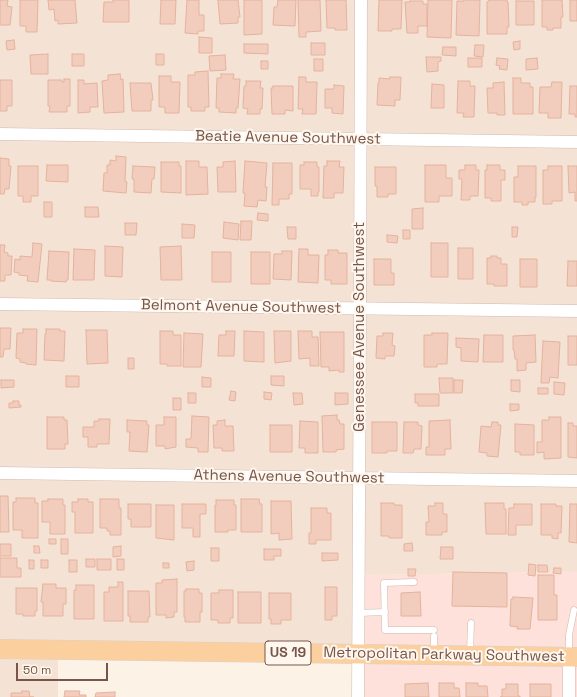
<!DOCTYPE html>
<style>
body{margin:0}
#map{position:relative;width:577px;height:697px;overflow:hidden;background:#fdf2e6;font-family:"Space Grotesk",sans-serif}
canvas{display:block}
.scale{position:absolute;left:16px;top:663px;width:92px;height:18px;box-sizing:border-box;border:2px solid #76564a;border-top:0;padding-left:5px;font-size:12px;line-height:14px;white-space:nowrap;color:#76564a;-webkit-text-stroke:3px #fff6ed;paint-order:stroke}
</style>
<div id="map">
<canvas width="577" height="697"></canvas>
<div class="scale">50 m</div>
</div>
<script>
const context = document.querySelector('canvas').getContext('2d');
context.lineJoin = 'round';
function fill(path, color) {
  context.fillStyle = color;
  context.fill(path, 'evenodd');
}
function shape(rows) {
  const path = new Path2D();
  for (const r of rows) {
    path.moveTo(r[0], r[1]);
    for (let i = 2; i < r.length; i += 2) path.lineTo(r[i], r[i + 1]);
  }
  return path;
}
function stroke(path, color, width, dash) {
  context.strokeStyle = color;
  context.lineWidth = width;
  context.lineCap = dash ? 'butt' : 'round';
  context.setLineDash(dash || []);
  context.stroke(path);
}
function label(font, color, halo, rows, align = 'center') {
  context.font = font + ' "Space Grotesk",sans-serif';
  context.lineWidth = 4;
  context.setLineDash([]);
  context.textBaseline = 'middle';
  context.strokeStyle = halo;
  context.fillStyle = color;
  for (const [text, x, y, turn = 0] of rows) {
    context.save();
    context.translate(x, y);
    context.rotate((+turn || 0) * Math.PI / 180);
    context.textAlign = isNaN(turn) ? turn : align;
    if (halo) context.strokeText(text, 0, 0);
    context.fillText(text, 0, 0);
    context.restore();
  }
}
fill(shape([
 [0,0,577,0,577,572,356,575,355,651,58,648,58,697,0,697]
]), '#f4e3d4');
fill(shape([
 [577,572,577,697,356,697,355,575]
]), '#fde1da');
const building = shape([
 [0,0,8,0,7,6,12,7,10,25,0,25,0,0],
 [20,0,38,0,37,32,26,32,26,26,20,26,20,0],
 [48,0,75,0,77,23,58,24,58,20,55,21,54,9,49,10,48,0],
 [113,0,129,0,129,22,103,22,104,2,113,2,113,0],
 [161,0,176,0,175,24,160,24,161,0],
 [187,0,199,0,199,15,204,15,204,31,198,31,198,34,185,33,187,0],
 [218,0,238,0,240,17,238,17,238,23,220,24,218,0],
 [244,0,262,0,262,34,244,35,244,0],
 [278,0,296,0,295,26,273,25,274,7,277,7,278,0],
 [298,0,320,0,321,31,306,32,306,37,299,37,298,0],
 [326,0,346,0,347,30,335,30,335,28,327,28,326,0],
 [379,0,402,0,401,29,392,29,392,31,378,31,379,0],
 [428,0,452,0,451,38,427,37,428,0],
 [464,0,480,0,479,36,456,35,457,1,464,1,464,0],
 [489,0,507,0,507,2,508,2,509,27,507,27,507,34,487,34,487,2,489,1,489,0],
 [542,0,562,0,563,17,561,17,561,28,553,28,553,30,547,30,547,27,542,27,542,0],
 [570,0,577,0,577,21,570,21,570,0],
 [410,1,423,1,423,4,427,4,427,26,418,26,418,33,407,33,405,2,410,2,410,1],
 [516,1,534,1,534,25,516,25,516,1],
 [199,37,212,38,212,53,199,53,199,37],
 [14,40,15,49,7,50,6,41,14,40],
 [520,41,520,49,514,50,513,42,520,41],
 [311,43,325,43,325,55,311,55,311,43],
 [244,44,268,44,268,54,244,53,244,44],
 [475,45,484,45,483,57,474,56,475,45],
 [443,47,456,47,456,56,442,55,443,47],
 [48,54,48,74,31,74,30,55,48,54],
 [72,54,84,54,84,66,72,66,72,54],
 [156,54,164,54,164,65,156,65,156,54],
 [225,55,226,70,210,71,209,56,225,55],
 [426,57,441,57,441,61,438,62,438,71,427,72,426,57],
 [468,58,482,58,482,67,468,67,468,58],
 [497,58,508,59,507,70,499,69,500,66,496,65,497,58],
 [537,58,538,69,526,70,526,59,537,58],
 [314,59,323,59,323,71,314,71,314,59],
 [261,61,268,61,268,69,261,69,261,61],
 [208,71,209,107,205,107,205,111,191,111,191,107,188,107,188,75,195,75,195,72,208,71],
 [120,74,121,80,123,79,124,112,104,113,102,81,108,80,108,75,120,74],
 [221,74,234,74,233,79,240,79,238,108,236,108,236,113,219,112,219,108,216,108,217,78,221,78,221,74],
 [159,76,171,76,171,82,180,82,179,113,165,113,165,107,159,107,159,76],
 [299,77,306,77,306,82,317,82,316,114,302,114,303,109,298,109,299,77],
 [390,77,401,77,400,100,395,100,395,106,377,105,378,83,379,83,379,78,390,79,390,77],
 [513,78,521,78,521,83,530,83,530,87,533,87,533,114,513,114,513,78],
 [64,79,70,79,70,106,67,106,67,112,49,112,50,106,48,106,48,80,62,80,62,82,64,82,64,79],
 [0,80,12,80,12,106,7,106,7,111,0,111,0,80],
 [78,80,84,80,84,84,97,83,98,107,90,107,90,112,78,113,78,80],
 [246,81,261,81,260,88,263,88,262,109,260,109,260,114,247,114,248,109,243,108,244,86,246,86,246,81],
 [458,81,470,81,470,86,475,86,474,117,463,117,464,113,457,113,458,81],
 [504,82,505,115,497,115,497,113,488,113,487,88,493,88,493,83,504,82],
 [552,82,562,82,561,118,548,118,548,113,539,113,540,87,551,87,552,82],
 [130,83,151,83,153,100,151,100,151,111,132,111,130,83],
 [432,84,444,85,444,108,431,108,432,84],
 [334,85,344,86,343,114,332,113,332,108,325,108,325,89,334,89,334,85],
 [273,86,293,86,293,111,285,110,285,114,272,114,271,88,273,88,273,86],
 [570,86,577,86,577,117,575,117,575,114,569,114,570,86],
 [116,156,126,157,125,181,127,182,126,193,103,191,104,173,107,173,107,165,110,165,110,160,116,161,116,156],
 [0,158,9,159,9,166,11,166,9,189,5,189,4,194,0,194,0,158],
 [186,161,199,161,199,167,207,167,208,194,186,195,186,161],
 [235,161,236,192,218,192,217,167,223,167,223,162,235,161],
 [245,161,267,163,265,187,267,187,266,201,258,200,257,207,244,206,245,193,243,193,245,161],
 [327,161,340,161,339,167,344,167,343,193,334,193,334,198,323,198,324,166,327,166,327,161],
 [161,162,179,162,179,166,181,166,181,193,161,192,161,162],
 [304,162,317,162,317,167,319,167,319,192,318,192,318,196,311,196,311,189,300,189,300,165,304,165,304,162],
 [273,163,292,163,292,194,289,194,289,199,279,199,279,205,272,205,273,163],
 [47,165,68,165,68,182,46,181,47,165],
 [425,165,446,165,446,178,452,178,452,196,439,196,439,202,425,202,425,165],
 [465,165,476,165,476,170,479,170,478,196,470,196,470,200,461,200,462,179,459,179,459,170,465,170,465,165],
 [487,165,500,165,500,170,505,170,505,180,501,180,501,201,491,201,491,198,485,198,485,170,487,170,487,165],
 [18,166,38,166,38,196,31,196,31,202,23,202,23,196,18,196,18,166],
 [133,166,155,167,154,179,152,179,151,193,134,192,134,179,132,179,133,166],
 [518,166,536,166,536,197,535,197,535,202,528,202,528,205,522,205,522,202,514,202,514,177,518,177,518,166],
 [548,166,562,166,562,201,552,201,552,204,543,204,543,170,548,170,548,166],
 [568,166,577,166,577,201,575,201,575,192,569,193,568,166],
 [375,167,396,167,396,194,388,194,388,197,377,197,377,186,375,186,375,167],
 [44,202,52,202,52,217,44,217,44,202],
 [85,207,98,207,99,217,85,217,85,207],
 [423,208,423,229,412,229,412,209,423,208],
 [258,213,268,214,268,221,257,220,258,213],
 [241,221,252,221,251,240,240,240,241,221],
 [224,222,239,224,238,240,223,238,224,222],
 [125,223,137,223,136,235,125,235,125,223],
 [182,224,195,225,194,238,182,238,182,224],
 [287,227,296,227,296,239,288,239,287,227],
 [512,227,518,227,517,237,512,237,512,227],
 [403,230,410,230,410,239,403,239,403,230],
 [387,235,398,236,397,243,387,242,387,235],
 [33,243,42,244,38,282,27,281,28,276,19,275,19,273,14,272,15,259,20,260,20,256,32,257,33,243],
 [431,243,448,243,448,277,431,277,431,243],
 [0,245,5,245,4,252,8,253,8,256,12,256,11,275,5,275,5,281,0,281,0,245],
 [105,246,123,247,122,277,105,276,105,246],
 [181,246,182,280,161,280,160,247,181,246],
 [458,248,473,248,473,279,458,279,458,248],
 [74,249,95,250,94,280,73,280,74,249],
 [299,249,308,249,308,255,319,255,318,283,298,282,299,249],
 [328,250,338,250,338,253,347,253,347,284,331,284,331,280,325,280,325,255,328,255,328,250],
 [49,251,69,252,68,280,66,280,66,282,51,281,51,280,47,280,49,251],
 [282,251,292,251,291,280,273,279,274,254,282,254,282,251],
 [212,252,231,252,231,282,212,282,212,252],
 [251,252,270,252,270,284,251,284,251,252],
 [491,256,497,256,497,258,501,258,501,264,507,264,507,286,494,286,494,284,487,284,487,258,491,258,491,256],
 [374,259,391,259,391,273,394,273,394,285,374,285,374,259],
 [520,259,537,259,537,287,520,287,520,259],
 [568,261,577,261,577,286,567,286,568,261],
 [0,328,11,328,10,349,4,349,3,357,0,357,0,328],
 [23,329,37,329,36,365,26,364,26,363,20,362,20,359,16,358,17,333,23,333,23,329],
 [46,329,60,329,60,331,65,331,64,361,44,360,45,334,46,334,46,329],
 [86,330,107,330,108,363,87,364,86,330],
 [160,331,173,331,173,335,181,335,181,366,167,366,167,364,160,364,160,331],
 [226,331,235,331,234,356,218,356,219,335,226,335,226,331],
 [244,331,264,332,264,362,244,361,244,331],
 [274,331,291,331,291,361,275,363,274,331],
 [298,331,312,331,312,337,318,337,319,366,310,366,310,358,299,359,298,331],
 [320,332,344,332,344,372,339,372,339,370,329,371,329,367,321,367,320,332],
 [184,333,203,334,201,367,183,367,184,333],
 [383,333,393,333,392,345,395,346,394,356,385,356,385,359,376,358,377,336,383,336,383,333],
 [432,333,448,333,447,364,437,364,437,367,424,367,424,335,432,335,432,333],
 [484,335,503,335,503,362,483,362,484,335],
 [535,335,536,362,526,363,526,370,517,371,517,359,515,359,514,350,513,350,513,336,535,335],
 [568,336,577,336,577,365,568,365,568,336],
 [456,338,479,339,478,362,461,361,461,348,456,347,456,338],
 [543,341,560,342,558,378,550,377,549,383,541,383,543,341],
 [128,358,134,358,134,369,128,369,128,358],
 [66,376,79,376,79,387,66,387,66,376],
 [271,376,284,376,284,386,271,385,271,376],
 [202,377,211,378,211,387,202,387,202,377],
 [439,378,453,378,453,393,440,393,439,378],
 [1,380,14,380,14,387,1,388,1,380],
 [454,380,463,380,462,393,454,393,454,380],
 [511,380,520,380,520,392,511,391,511,380],
 [554,382,565,383,564,395,554,394,554,382],
 [538,388,548,388,548,394,538,394,538,388],
 [231,391,236,392,235,401,229,400,231,391],
 [264,392,272,393,271,400,264,399,264,392],
 [188,393,196,393,196,403,188,403,188,393],
 [293,393,302,393,303,404,294,405,293,393],
 [335,393,348,393,348,404,335,405,335,393],
 [415,394,439,394,439,406,418,406,418,403,415,403,415,394],
 [173,398,181,398,181,410,173,410,173,398],
 [13,401,19,401,19,405,21,405,21,407,9,408,9,403,13,403,13,401],
 [510,404,519,404,519,410,510,411,510,404],
 [337,415,337,420,339,420,340,424,344,424,344,449,336,450,336,452,323,452,322,416,337,415],
 [192,416,209,417,208,452,198,452,198,448,186,447,186,439,191,439,192,416],
 [47,417,64,417,64,420,67,420,68,444,65,444,65,449,47,449,47,417],
 [164,417,176,417,176,447,165,449,165,446,156,446,156,425,164,425,164,417],
 [549,417,561,417,561,458,544,459,544,452,537,453,537,442,542,442,542,420,549,420,549,417],
 [99,419,110,419,109,444,97,444,97,447,88,447,88,437,83,437,83,427,94,427,94,421,99,421,99,419],
 [127,420,147,421,147,425,149,425,147,452,129,451,130,432,127,432,127,420],
 [225,420,225,426,233,426,234,451,222,451,222,448,214,448,213,425,217,425,217,421,225,420],
 [450,420,451,449,445,449,445,455,426,455,426,447,429,447,429,421,450,420],
 [300,421,318,422,318,453,305,453,305,448,299,448,300,421],
 [372,422,397,422,397,451,387,451,387,453,372,453,372,422],
 [404,422,418,422,418,425,422,426,421,449,414,449,413,453,403,453,404,422],
 [492,422,498,422,498,425,501,425,498,457,487,456,487,453,479,452,481,426,491,427,492,422],
 [568,423,573,423,573,426,577,426,577,458,568,457,568,423],
 [515,424,534,425,534,455,520,455,520,452,515,452,515,424],
 [270,425,292,425,292,452,270,452,270,425],
 [0,496,8,496,9,532,0,532,0,496],
 [16,498,35,498,35,503,38,503,38,538,22,538,22,530,13,530,13,502,16,502,16,498],
 [48,499,63,499,63,505,65,505,65,534,50,534,50,522,42,522,42,501,48,501,48,499],
 [78,499,88,499,88,502,93,502,93,533,75,533,75,512,72,512,72,502,78,502,78,499],
 [100,499,119,499,119,508,121,508,121,535,110,535,110,531,107,531,107,528,100,528,100,499],
 [241,499,259,499,260,504,262,504,262,532,241,532,241,499],
 [216,500,234,500,234,505,236,505,236,530,228,530,228,532,215,532,215,505,216,505,216,500],
 [271,501,291,501,292,539,279,540,279,533,271,534,271,501],
 [381,503,394,503,394,505,402,505,402,538,389,538,389,536,381,536,381,503],
 [435,503,443,503,443,514,447,514,447,532,442,532,442,535,426,535,426,522,429,522,428,506,435,506,435,503],
 [485,503,504,503,504,509,506,509,506,534,486,534,485,503],
 [128,504,151,504,151,527,131,527,131,519,128,519,128,504],
 [182,504,206,504,206,514,200,514,200,537,193,537,193,528,182,528,182,504],
 [514,504,532,504,532,525,516,525,516,535,508,535,509,508,514,508,514,504],
 [541,504,556,504,556,506,562,506,561,533,558,533,558,539,552,538,552,535,541,535,541,504],
 [570,504,577,504,577,543,569,542,570,504],
 [156,505,174,505,174,540,156,538,156,505],
 [311,508,327,508,327,513,331,513,331,540,316,540,316,544,309,544,309,533,311,533,311,508],
 [49,539,56,539,56,544,49,544,49,539],
 [61,539,68,539,68,554,61,554,61,539],
 [412,543,413,551,404,551,404,544,412,543],
 [0,544,11,544,11,556,0,556,0,544],
 [34,546,39,546,40,553,34,553,34,546],
 [121,546,121,556,113,557,113,547,121,546],
 [441,547,453,547,453,559,440,559,441,547],
 [211,548,219,548,219,561,211,561,211,548],
 [264,549,281,549,281,556,274,556,274,560,264,560,264,549],
 [322,553,338,553,338,560,322,561,322,553],
 [0,558,17,558,17,568,21,568,21,577,0,577,0,558],
 [86,559,95,559,95,567,86,567,86,559],
 [97,559,111,559,111,570,97,570,97,559],
 [117,559,124,559,124,570,117,570,117,559],
 [29,560,34,560,34,569,29,569,29,560],
 [41,560,48,560,48,568,41,568,41,560],
 [69,560,77,560,77,572,69,572,69,560],
 [194,561,194,570,187,571,186,562,194,561],
 [163,563,169,563,169,568,163,568,163,563],
 [529,564,536,565,535,576,528,575,529,564],
 [538,565,547,565,548,572,538,572,538,565],
 [554,568,561,568,561,574,553,573,554,568],
 [408,569,416,569,415,576,408,576,408,569],
 [453,572,507,573,507,607,452,606,453,572],
 [538,575,554,575,554,595,557,595,557,620,538,620,538,575],
 [177,579,177,612,174,612,174,617,166,618,166,615,156,615,156,583,162,583,162,580,177,579],
 [118,582,123,582,123,621,104,621,104,592,109,592,109,587,118,587,118,582],
 [43,584,56,584,56,588,66,588,66,604,63,604,63,616,43,616,43,602,41,602,43,584],
 [76,585,94,585,94,619,74,619,74,590,76,590,76,585],
 [325,587,337,587,337,616,332,616,332,620,325,620,325,587],
 [16,588,37,588,37,611,35,611,35,616,23,616,23,614,16,614,16,588],
 [186,589,199,589,199,593,202,593,202,612,200,612,200,622,185,622,185,617,184,617,184,591,186,591,186,589],
 [219,590,233,590,233,618,230,618,230,623,218,623,218,620,211,620,211,593,219,593,219,590],
 [128,591,149,591,150,617,148,617,148,622,130,622,130,616,128,616,128,591],
 [238,592,261,592,261,623,238,623,238,592],
 [420,592,421,616,401,616,401,593,420,592],
 [269,593,291,593,291,620,281,620,281,624,271,624,271,619,269,619,269,593],
 [513,597,533,598,530,629,517,629,518,627,510,626,511,599,513,599,513,597],
 [428,683,429,697,405,697,405,684,428,683],
 [439,683,454,683,454,688,459,688,460,697,439,697,439,683],
 [466,683,478,683,478,686,487,686,488,697,466,697,466,683],
 [506,684,518,684,518,696,520,696,520,697,500,697,502,697,502,689,506,689,506,684],
 [530,684,551,684,551,697,530,697,530,684],
 [22,691,29,691,30,697,34,697,11,697,11,693,22,693,22,691],
 [65,691,80,691,79,695,86,695,86,697,64,697,65,691],
 [115,692,115,697,95,697,96,693,115,692]
]);
fill(building, '#f2cdbd');
stroke(building, '#e5b29d', 1);
const service = shape([
 [414,582,384,583,385,630,434,630],
 [358,613,385,612],
 [434,654,434,636],
 [470,654,471,623],
 [569,655,569,635,574,610]
]);
const minor = shape([
 [0,134,577,142],
 [0,304,577,311],
 [0,473,577,481],
 [569,657,569,697],
 [358,697,360,308,361,0]
]);
const primary = shape([
 [0,649,577,657]
]);
stroke(service, '#d1baae', 7);
stroke(minor, '#d1baae', 13);
stroke(primary, '#d9d0cc', 20);
stroke(service, '#fff', 6);
stroke(minor, '#fff', 12);
stroke(primary, '#fbd09e', 19);
for (const [x, y, w] of [
 [288,653,46]
]) {
  const box = new Path2D();
  box.roundRect(x - w / 2, y - 12, w, 24, 3);
  context.fillStyle = '#fff6ed';
  context.fill(box);
  stroke(box, '#76564a', 1);
}
label('bold 14px', '#76564a', null, [
 ["US 19",288,653]
]);
label('15px', '#76564a', '#fff6ed', [
 ["Beatie Avenue Southwest",288,138,1],
 ["Belmont Avenue Southwest",241,307,1],
 ["Genessee Avenue Southwest",360,327,-90],
 ["Athens Avenue Southwest",289,477,1],
 ["Metropolitan Parkway Southwest",444,655,1]
]);
</script>
